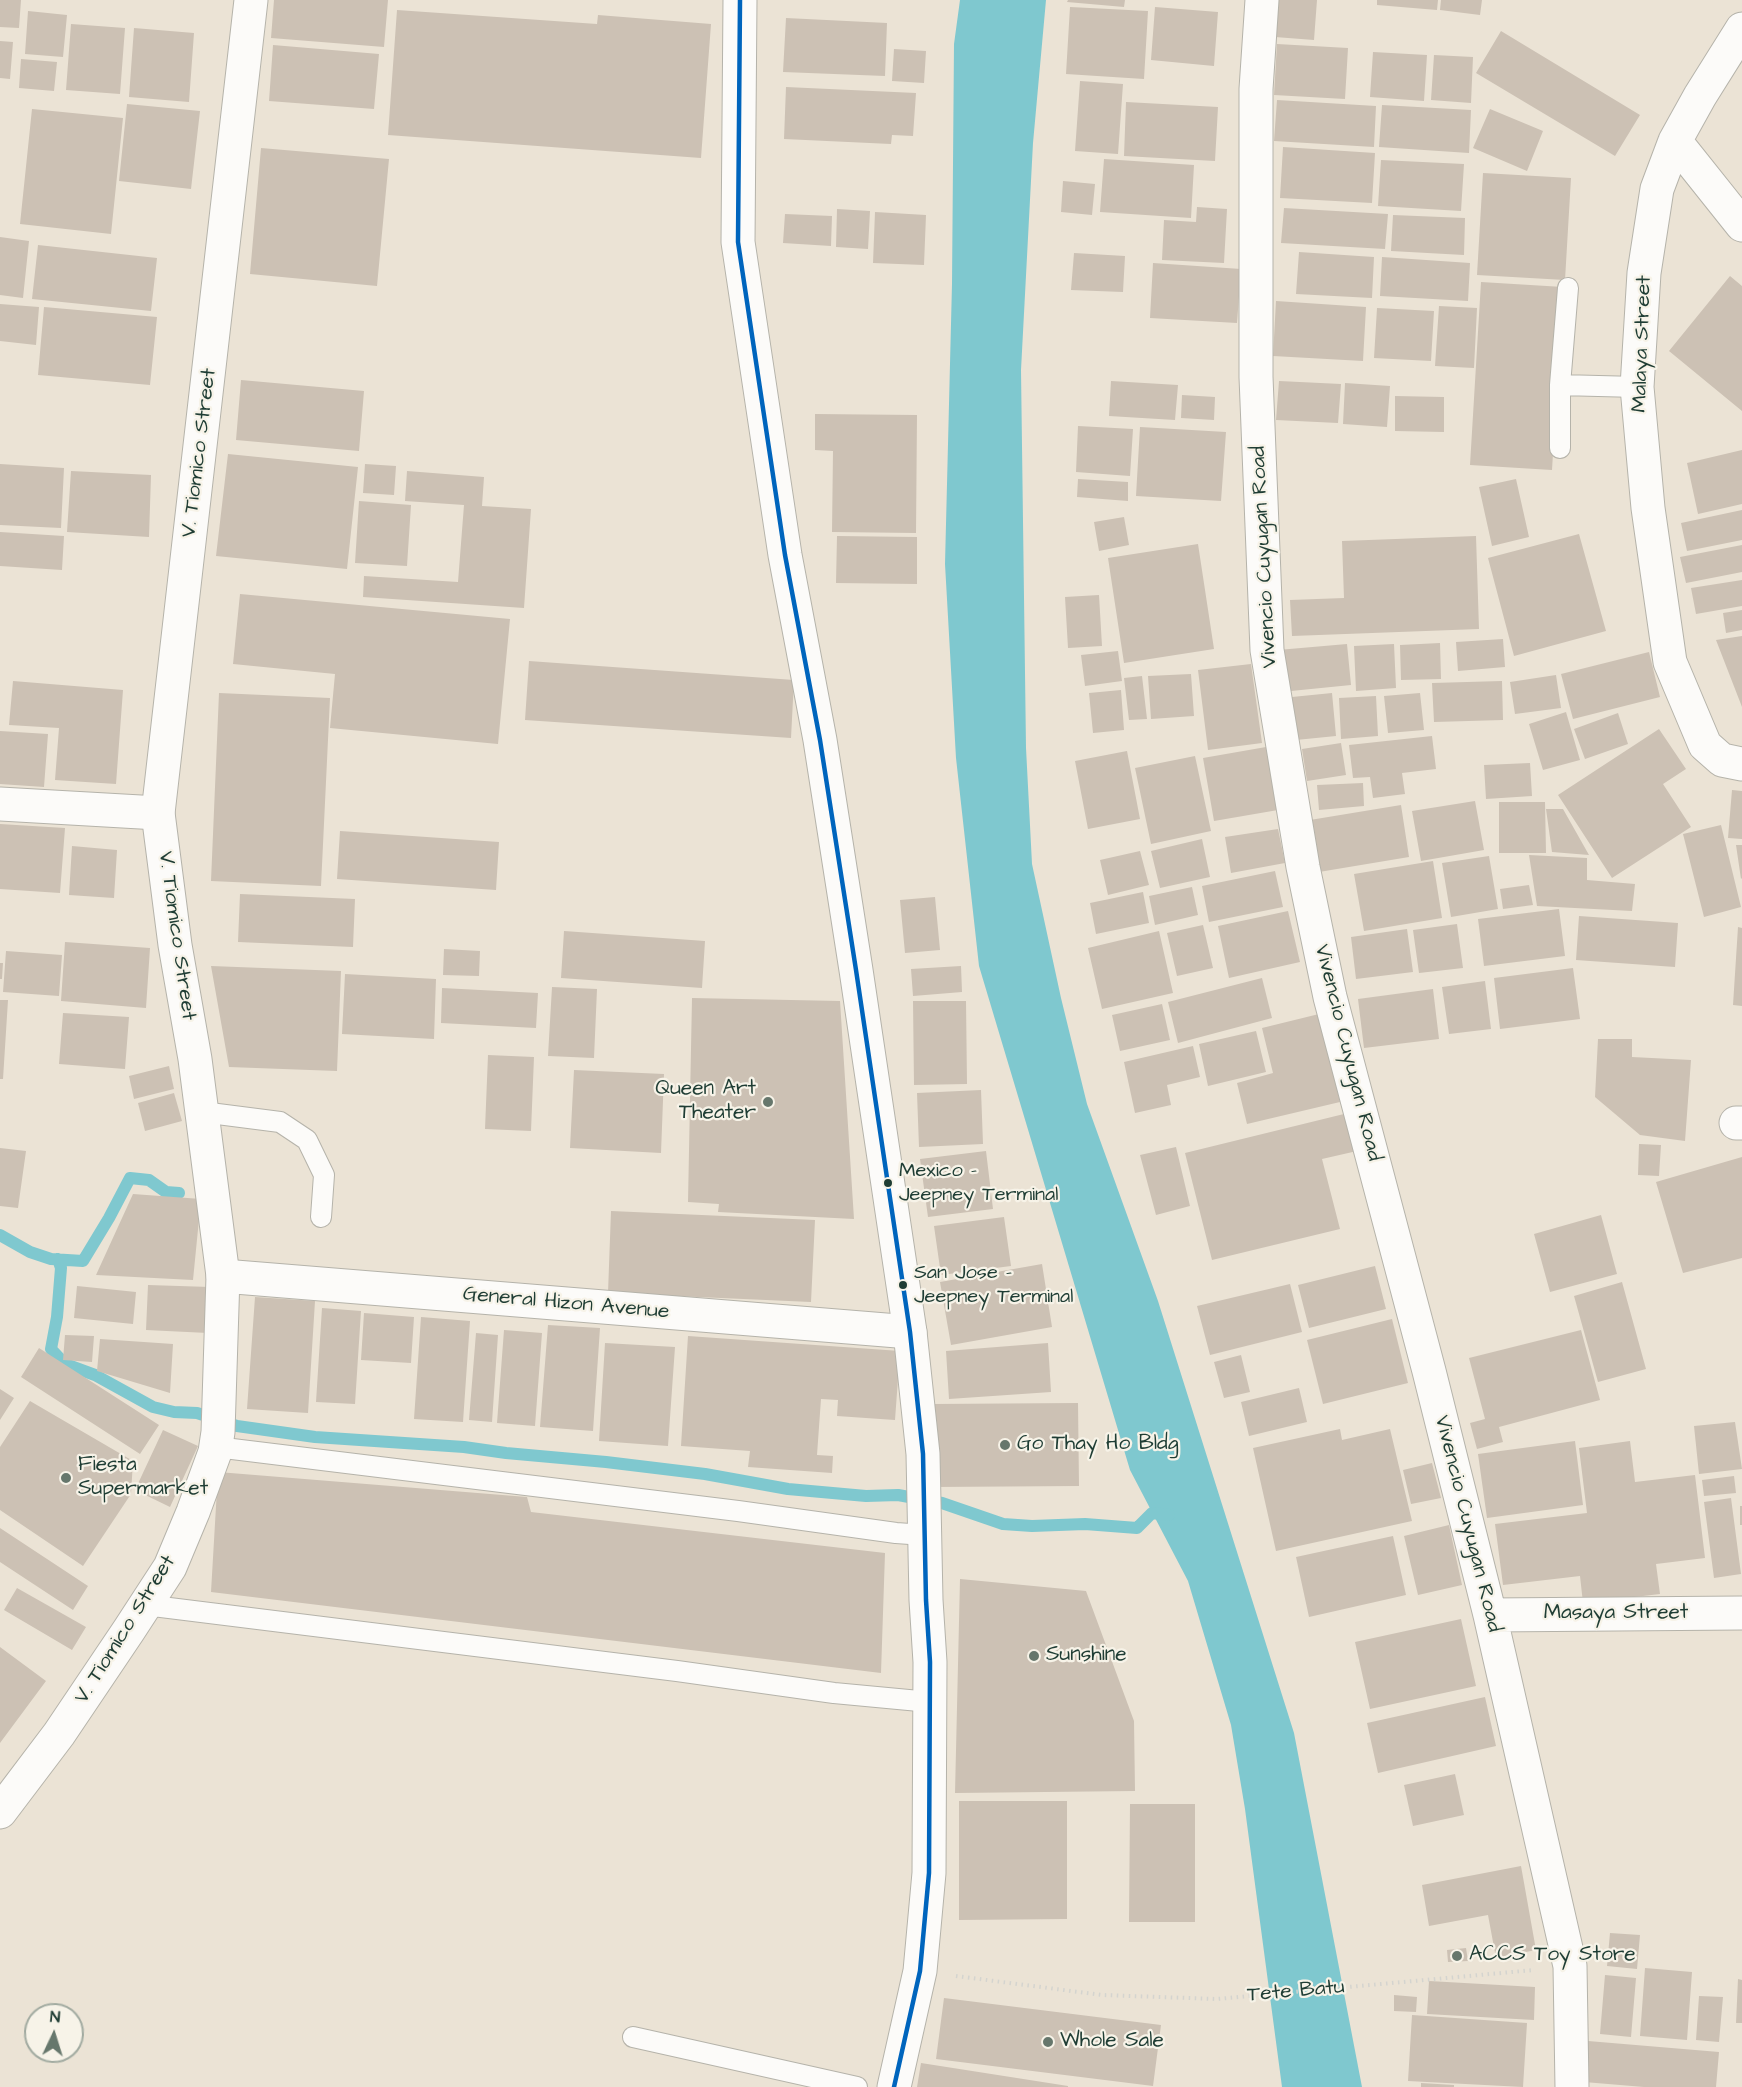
<!DOCTYPE html>
<style>
body{margin:0}
#map{position:relative;width:1742px;height:2087px;overflow:hidden;background:#ebe3d5;font-family:"Architects Daughter",sans-serif}
canvas{display:block}
.north{position:absolute;left:24px;top:2003px;width:60px;height:60px;box-sizing:border-box;background:#f7f3e8;border:2px solid #a1aaa0;border-radius:50%;rotate:4deg;font-size:16px;font-weight:700;line-height:24px;text-align:center;color:#1f3d34}
.north::after{content:'';display:block;margin:auto;width:21px;height:27px;background:#66776c;clip-path:polygon(50% 0,100% 100%,50% 72%,0 100%)}
</style>
<div id="map">
<canvas width="1742" height="2087"></canvas>
<div class="north">N</div>
</div>
<script>
const context = document.querySelector('canvas').getContext('2d');
context.lineJoin = 'round';
function fill(path, color) {
  context.fillStyle = color;
  context.fill(path, 'evenodd');
}
function shape(rows) {
  const path = new Path2D();
  for (const r of rows) {
    path.moveTo(r[0], r[1]);
    for (let i = 2; i < r.length; i += 2) path.lineTo(r[i], r[i + 1]);
  }
  return path;
}
function stroke(path, color, width, dash) {
  context.strokeStyle = color;
  context.lineWidth = width;
  context.lineCap = dash ? 'butt' : 'round';
  context.setLineDash(dash || []);
  context.stroke(path);
}
function label(font, color, halo, rows, align = 'center') {
  context.font = font + ' "Architects Daughter",sans-serif';
  context.lineWidth = 4.5;
  context.setLineDash([]);
  context.textBaseline = 'middle';
  context.strokeStyle = halo;
  context.fillStyle = color;
  for (const [text, x, y, turn = 0] of rows) {
    context.save();
    context.translate(x, y);
    context.rotate((+turn || 0) * Math.PI / 180);
    context.textAlign = isNaN(turn) ? turn : align;
    if (halo) context.strokeText(text, 0, 0);
    context.fillText(text, 0, 0);
    context.restore();
  }
}
fill(shape([
 [960,0,1046,0,1033,143,1021,370,1026,748,1032,864,1061,998,1087,1104,1158,1301,1294,1733,1362,2087,1282,2087,1245,1809,1231,1725,1188,1581,1130,1470,979,966,956,758,945,564,952,284,954,44]
]), '#7fc8cf');
stroke(shape([
 [0,1235,30,1252,51,1259,83,1261,109,1218,130,1178,149,1180,166,1192,179,1193],
 [58,1259,61,1268,57,1317,51,1349,65,1364,95,1375,153,1407,174,1412,197,1413,237,1426,315,1437,464,1447,506,1453,606,1462,705,1474,788,1489,866,1496,898,1495,942,1503,1003,1524,1032,1526,1085,1524,1137,1528,1152,1513,1169,1515]
]), '#7fc8cf', 12);
fill(shape([
 [0,0,21,0,19,28,0,27],
 [274,0,388,0,384,47,271,38],
 [1068,0,1125,0,1124,7,1067,2],
 [1278,0,1317,0,1314,40,1275,37],
 [1377,0,1438,0,1437,10,1377,5],
 [1441,0,1482,0,1480,15,1440,10],
 [1070,7,1148,11,1144,79,1066,74],
 [1155,7,1218,12,1214,66,1151,60],
 [397,10,597,24,598,15,711,24,701,158,388,135],
 [28,11,67,15,63,57,25,54],
 [786,18,887,23,885,76,783,72],
 [71,24,125,28,120,94,66,90],
 [134,28,194,33,189,102,129,97],
 [1501,31,1640,115,1615,156,1476,73],
 [0,41,13,42,10,79,0,78],
 [1277,44,1348,48,1345,99,1274,95],
 [273,45,379,54,374,109,269,101],
 [894,49,926,51,924,83,892,81],
 [1373,52,1427,55,1424,101,1370,97],
 [1434,55,1473,57,1471,103,1431,100],
 [21,59,57,62,54,91,19,88],
 [1080,81,1123,84,1118,154,1075,151],
 [786,87,916,93,913,136,892,135,891,144,784,139],
 [1277,100,1376,106,1374,147,1274,141],
 [1126,102,1218,107,1215,161,1124,156],
 [127,104,200,111,191,189,119,181],
 [1382,105,1471,110,1469,153,1379,147],
 [32,109,123,118,111,234,20,224],
 [1490,109,1543,131,1527,171,1473,148],
 [1283,147,1375,153,1372,203,1280,198],
 [261,148,389,159,377,286,250,274],
 [1104,159,1194,165,1191,218,1100,212],
 [1381,160,1464,164,1461,211,1378,206],
 [1483,173,1571,178,1565,280,1477,275],
 [1063,181,1095,184,1092,215,1061,212],
 [1197,207,1227,209,1224,263,1162,260,1164,220,1196,222],
 [1284,208,1388,214,1385,249,1281,243],
 [837,209,870,211,868,249,836,247],
 [875,212,926,215,924,265,873,263],
 [785,214,832,216,831,246,783,243],
 [1393,215,1465,218,1464,255,1391,251],
 [0,237,29,241,23,298,0,295],
 [38,245,157,258,151,311,32,299],
 [1299,252,1374,257,1372,298,1296,294],
 [1074,253,1125,256,1123,292,1071,290],
 [1382,257,1470,263,1468,301,1380,296],
 [1153,263,1241,269,1237,323,1150,318],
 [1730,276,1742,286,1742,411,1669,351],
 [1481,282,1563,287,1552,470,1470,465],
 [1276,301,1366,307,1363,361,1273,356],
 [0,304,39,307,36,345,0,341],
 [1439,306,1477,308,1474,368,1435,366],
 [44,307,157,317,150,385,38,375],
 [1377,308,1434,311,1431,361,1374,358],
 [241,380,364,391,359,451,236,440],
 [1111,381,1178,385,1175,420,1109,416],
 [1279,381,1341,384,1338,423,1276,420],
 [1345,383,1390,386,1387,427,1343,424],
 [1182,395,1215,397,1214,420,1181,418],
 [1395,396,1444,397,1444,432,1395,431],
 [815,414,917,415,916,533,832,532,833,451,815,450],
 [1078,426,1133,429,1130,476,1076,472],
 [1140,427,1226,432,1221,501,1136,496],
 [1742,450,1742,504,1698,514,1687,463],
 [228,454,358,467,347,569,216,556],
 [0,464,64,468,61,528,0,525],
 [365,464,396,466,394,495,363,493],
 [71,471,151,475,149,537,67,532],
 [407,471,484,477,482,506,531,509,524,608,363,597,364,576,458,582,464,505,405,501],
 [1078,479,1128,482,1128,501,1077,497],
 [1516,479,1529,537,1492,546,1479,487],
 [359,501,411,505,407,566,355,563],
 [1742,510,1742,540,1687,551,1681,523],
 [1124,517,1129,545,1099,551,1094,522],
 [0,532,64,536,62,570,0,566],
 [1579,534,1606,631,1514,656,1488,558],
 [837,536,917,537,917,584,836,583],
 [1476,536,1479,629,1292,636,1290,600,1344,598,1342,541],
 [1198,544,1214,649,1124,663,1108,558],
 [1742,545,1742,572,1686,583,1680,557],
 [1742,580,1742,606,1696,614,1691,588],
 [240,594,510,619,498,744,330,728,335,674,233,664],
 [1099,595,1102,646,1068,648,1065,597],
 [1742,610,1742,630,1726,633,1723,613],
 [1742,636,1742,707,1716,640],
 [1503,639,1505,667,1458,671,1456,642],
 [1440,643,1441,679,1401,680,1400,645],
 [1347,644,1351,685,1281,692,1278,650],
 [1394,644,1396,688,1356,691,1354,646],
 [1118,651,1122,681,1085,686,1081,655],
 [1649,652,1660,697,1573,719,1561,674],
 [529,661,794,680,791,738,525,720],
 [1251,664,1262,743,1208,750,1198,670],
 [1191,674,1194,716,1151,719,1148,676],
 [1556,675,1561,708,1515,714,1510,682],
 [1142,676,1147,719,1129,720,1124,678],
 [13,681,123,690,116,784,55,780,59,728,9,725],
 [1502,681,1503,720,1434,722,1432,683],
 [1121,690,1124,730,1093,733,1089,693],
 [219,693,330,698,321,886,211,881],
 [1332,693,1336,736,1286,741,1282,698],
 [1420,693,1424,730,1388,733,1384,696],
 [1376,696,1378,736,1341,739,1339,698],
 [1566,712,1580,760,1543,770,1529,724],
 [1618,713,1628,744,1585,759,1574,729],
 [1659,729,1686,769,1663,784,1691,827,1612,878,1558,795],
 [0,731,48,734,44,787,0,784],
 [1432,736,1436,769,1402,773,1405,794,1373,798,1370,777,1353,778,1349,745],
 [1341,743,1346,775,1307,781,1302,749],
 [1266,747,1278,810,1214,821,1203,758],
 [1127,751,1140,819,1088,829,1075,761],
 [1195,756,1211,831,1151,844,1135,768],
 [1530,763,1532,796,1486,799,1484,765],
 [1363,783,1364,806,1319,810,1317,785],
 [1732,790,1742,791,1742,839,1728,838],
 [1475,801,1484,850,1421,861,1412,811],
 [1499,802,1545,802,1546,853,1499,853],
 [1401,805,1409,857,1319,872,1310,820],
 [1546,809,1563,809,1589,855,1552,852],
 [0,824,65,828,60,893,0,889],
 [1721,825,1741,907,1704,917,1683,834],
 [1278,829,1285,863,1231,873,1225,837],
 [340,831,499,842,496,890,337,879],
 [1202,839,1210,877,1160,888,1151,851],
 [1736,845,1742,845,1742,878,1741,879],
 [72,846,117,850,114,898,69,895],
 [1140,851,1149,885,1108,895,1100,860],
 [1529,855,1587,858,1587,880,1635,884,1632,911,1537,906],
 [1489,856,1498,909,1451,917,1442,863],
 [1433,861,1442,918,1364,931,1354,874],
 [1275,871,1283,907,1209,922,1202,886],
 [1529,885,1533,905,1503,909,1500,889],
 [1192,887,1198,915,1155,925,1149,896],
 [1143,892,1149,923,1096,934,1090,903],
 [240,894,355,899,353,947,238,942],
 [935,897,940,950,905,953,900,900],
 [1559,909,1565,956,1484,966,1478,919],
 [1288,911,1300,962,1229,978,1218,926],
 [1579,916,1678,923,1675,967,1576,960],
 [1457,924,1463,968,1419,973,1413,930],
 [1203,925,1213,968,1177,976,1167,933],
 [1738,927,1742,928,1742,1006,1733,1005],
 [1407,929,1413,972,1356,979,1351,937],
 [564,931,705,941,702,988,561,978],
 [1159,931,1173,993,1102,1009,1088,948],
 [65,942,150,948,146,1008,61,1001],
 [444,949,480,951,479,976,443,975],
 [6,951,62,955,59,996,3,992],
 [0,963,3,963,2,979,0,979],
 [211,966,341,971,337,1071,229,1067],
 [961,966,962,992,913,996,911,969],
 [1573,968,1580,1019,1500,1029,1494,978],
 [345,974,436,979,434,1039,342,1034],
 [1262,978,1272,1018,1178,1043,1168,1002],
 [1485,981,1491,1029,1449,1034,1442,987],
 [552,987,597,989,594,1058,548,1056],
 [442,988,538,993,536,1028,441,1023],
 [1433,989,1439,1039,1364,1048,1358,999],
 [692,998,840,1001,854,1219,718,1212,719,1204,688,1202],
 [0,1000,8,1000,3,1079,0,1079],
 [913,1001,966,1001,967,1084,914,1085],
 [1162,1004,1170,1040,1120,1051,1112,1015],
 [63,1013,129,1017,125,1069,59,1064],
 [1319,1014,1340,1102,1247,1124,1237,1083,1273,1073,1262,1028],
 [1256,1031,1266,1072,1208,1086,1199,1044],
 [1598,1039,1632,1039,1632,1057,1691,1060,1685,1141,1640,1135,1595,1097],
 [1193,1046,1200,1077,1167,1085,1171,1105,1135,1113,1124,1062],
 [488,1055,534,1057,531,1131,485,1129],
 [169,1066,174,1089,134,1099,129,1076],
 [574,1070,664,1074,661,1153,570,1148],
 [981,1090,983,1144,919,1147,917,1093],
 [174,1093,182,1121,145,1131,138,1103],
 [1348,1113,1357,1151,1322,1159,1340,1229,1212,1260,1185,1153],
 [1639,1144,1661,1145,1659,1176,1638,1175],
 [1176,1147,1190,1206,1156,1215,1140,1155],
 [0,1148,26,1151,18,1208,0,1206],
 [986,1151,993,1209,928,1217,920,1159],
 [1742,1157,1742,1258,1683,1273,1656,1182],
 [133,1194,201,1199,193,1280,96,1275],
 [611,1211,815,1220,811,1302,608,1293],
 [1601,1215,1617,1274,1550,1292,1534,1234],
 [1004,1217,1011,1266,941,1275,934,1226],
 [1042,1264,1052,1327,951,1345,940,1282],
 [1375,1266,1386,1309,1309,1328,1298,1285],
 [1622,1282,1646,1369,1598,1382,1574,1296],
 [1290,1284,1302,1332,1210,1355,1197,1306],
 [148,1285,210,1287,208,1333,146,1330],
 [77,1286,136,1292,133,1324,74,1318],
 [255,1297,315,1301,308,1413,247,1409],
 [322,1308,361,1311,355,1404,316,1402],
 [364,1313,414,1317,411,1363,361,1360],
 [421,1317,470,1321,463,1422,414,1419],
 [1392,1319,1408,1383,1323,1404,1307,1340],
 [548,1325,600,1328,593,1431,540,1427],
 [504,1330,542,1333,535,1426,497,1423],
 [1581,1330,1600,1400,1499,1427,1503,1442,1477,1449,1470,1423,1485,1419,1469,1358],
 [476,1333,498,1335,492,1422,469,1420],
 [65,1335,94,1336,92,1362,63,1360],
 [688,1336,900,1351,895,1420,837,1416,838,1400,821,1399,817,1455,833,1456,832,1473,748,1467,750,1451,681,1446],
 [100,1339,173,1344,170,1393,97,1371],
 [605,1343,675,1347,668,1446,599,1441],
 [1048,1343,1051,1392,949,1399,946,1351],
 [39,1348,159,1425,140,1454,21,1377],
 [1241,1355,1250,1392,1224,1398,1214,1362],
 [1299,1388,1307,1422,1249,1436,1241,1402],
 [0,1389,14,1398,0,1420],
 [30,1401,133,1461,131,1494,83,1566,0,1510,0,1447],
 [1078,1403,1079,1486,933,1487,932,1404],
 [1735,1422,1742,1469,1699,1474,1694,1426],
 [1340,1429,1342,1440,1390,1429,1412,1521,1276,1551,1253,1448],
 [163,1430,198,1446,170,1507,135,1490],
 [1575,1441,1583,1505,1487,1518,1478,1454],
 [1630,1441,1635,1482,1695,1475,1705,1558,1656,1564,1660,1594,1583,1603,1580,1576,1503,1585,1495,1524,1587,1513,1579,1448],
 [1432,1463,1441,1498,1411,1504,1403,1470],
 [218,1472,527,1497,531,1512,885,1553,881,1673,211,1592],
 [1734,1476,1736,1493,1704,1496,1702,1480],
 [1731,1498,1741,1574,1714,1578,1704,1502],
 [1740,1506,1742,1506,1742,1525,1740,1525],
 [1449,1525,1462,1585,1418,1595,1404,1536],
 [0,1528,88,1586,73,1610,0,1562],
 [1393,1536,1406,1595,1309,1617,1296,1557],
 [960,1579,1086,1591,1134,1721,1135,1791,955,1793],
 [17,1588,86,1627,72,1650,4,1610],
 [1461,1619,1476,1686,1370,1709,1355,1642],
 [0,1647,46,1681,0,1743],
 [1485,1697,1496,1746,1378,1773,1367,1723],
 [1455,1774,1464,1815,1413,1826,1404,1785],
 [959,1801,1067,1801,1067,1919,959,1920],
 [1130,1804,1195,1804,1195,1922,1129,1922],
 [1521,1866,1536,1950,1496,1958,1488,1915,1429,1926,1422,1885],
 [1610,1933,1640,1935,1637,1969,1607,1966],
 [1466,1948,1468,1961,1448,1962,1447,1950],
 [1645,1968,1692,1972,1687,2040,1640,2036],
 [1605,1975,1636,1978,1631,2037,1600,2034],
 [1738,1979,1742,1980,1742,2023,1736,2023],
 [1429,1981,1535,1987,1534,2020,1427,2014],
 [1394,1995,1417,1997,1416,2012,1394,2011],
 [1699,1996,1723,1997,1719,2042,1696,2040],
 [944,1998,1161,2025,1153,2086,936,2059],
 [1412,2015,1527,2023,1523,2087,1408,2081],
 [1588,2041,1719,2052,1716,2087,1644,2087,1584,2082],
 [921,2063,1068,2086,1068,2087,917,2087],
 [1421,2083,1454,2085,1454,2087,1421,2087]
]), '#ccc1b4');
const lane = shape([
 [1560,385,1637,387],
 [1560,448,1560,385,1568,288],
 [202,1112,280,1122,307,1140,324,1175,321,1217],
 [216,1447,738,1511,896,1533,924,1535],
 [145,1605,677,1671,834,1693,930,1702],
 [633,2037,857,2087]
]);
const street = shape([
 [1262,0,1256,89,1256,377,1267,650,1303,867,1330,997,1429,1371,1490,1615,1570,1966,1572,2087],
 [1742,29,1700,96,1675,141,1657,189,1644,273,1637,387,1648,508,1670,662,1705,745,1722,760,1742,764],
 [1675,141,1742,225],
 [0,804,158,813],
 [1736,1123,1742,1123],
 [1490,1615,1742,1613],
 [0,1812,59,1734,129,1630,170,1567,193,1512,215,1452,218,1432,223,1276,910,1332]
]);
const secondary = shape([
 [740,0,738,242,785,555,820,740,856,970,910,1332,923,1454,926,1600,930,1662,929,1873,920,1971,894,2087],
 [223,1276,195,1059,175,945,158,813,251,0]
]);
stroke(lane, '#b5b3aa', 22);
stroke(street, '#b5b3aa', 35);
stroke(secondary, '#b5b3aa', 35);
stroke(shape([
 [956,1976,1102,1995,1217,1999,1534,1970]
]), '#d4d4cf', 4, [1.5, 4.5]);
stroke(lane, '#fcfbf9', 20);
stroke(street, '#fcfbf9', 33);
stroke(secondary, '#fcfbf9', 33);
stroke(shape([
 [740,0,738,242,785,555,820,740,856,970,910,1332,923,1454,926,1600,930,1662,929,1873,920,1971,894,2087]
]), '#0065bd', 4.5);
for (const [x, y, r, color] of [
 [768,1102,6,"#66776c"],
 [888,1183,5,"#1f3d34"],
 [903,1285,5,"#1f3d34"],
 [1005,1445,6,"#66776c"],
 [66,1478,6,"#66776c"],
 [1034,1656,6,"#66776c"],
 [1457,1956,6,"#66776c"],
 [1048,2042,6,"#66776c"]
]) {
  const dot = new Path2D();
  dot.arc(x, y, r, 0, 2 * Math.PI);
  context.fillStyle = color;
  context.fill(dot);
  stroke(dot, '#f7f3e8', 2);
}
label('20px', '#1f3d34', '#f7f3e8', [
 ["Mexico -",899,1172],
 ["Jeepney Terminal",899,1196],
 ["San Jose -",914,1274],
 ["Jeepney Terminal",914,1298]
], 'left');
label('21px', '#1f3d34', '#f7f3e8', [
 ["Malaya Street",1643,344,-88],
 ["V. Tiomico Street",200,453,-83],
 ["Vivencio Cuyugan Road",1265,557,-93],
 ["V. Tiomico Street",176,936,82],
 ["Vivencio Cuyugan Road",1347,1053,76],
 ["General Hizon Avenue",566,1304,5],
 ["Vivencio Cuyugan Road",1467,1524,76],
 ["Masaya Street",1616,1614],
 ["V. Tiomico Street",126,1630,-58],
 ["Tete Batu",1296,1992,-5]
]);
label('21px', '#1f3d34', '#f7f3e8', [
 ["Queen Art",756,1090,"right"],
 ["Theater",756,1114,"right"],
 ["Go Thay Ho Bldg",1017,1445],
 ["Fiesta",78,1466],
 ["Supermarket",78,1490],
 ["Sunshine",1046,1656],
 ["ACCS Toy Store",1469,1956],
 ["Whole Sale",1060,2042]
], 'left');
</script>
